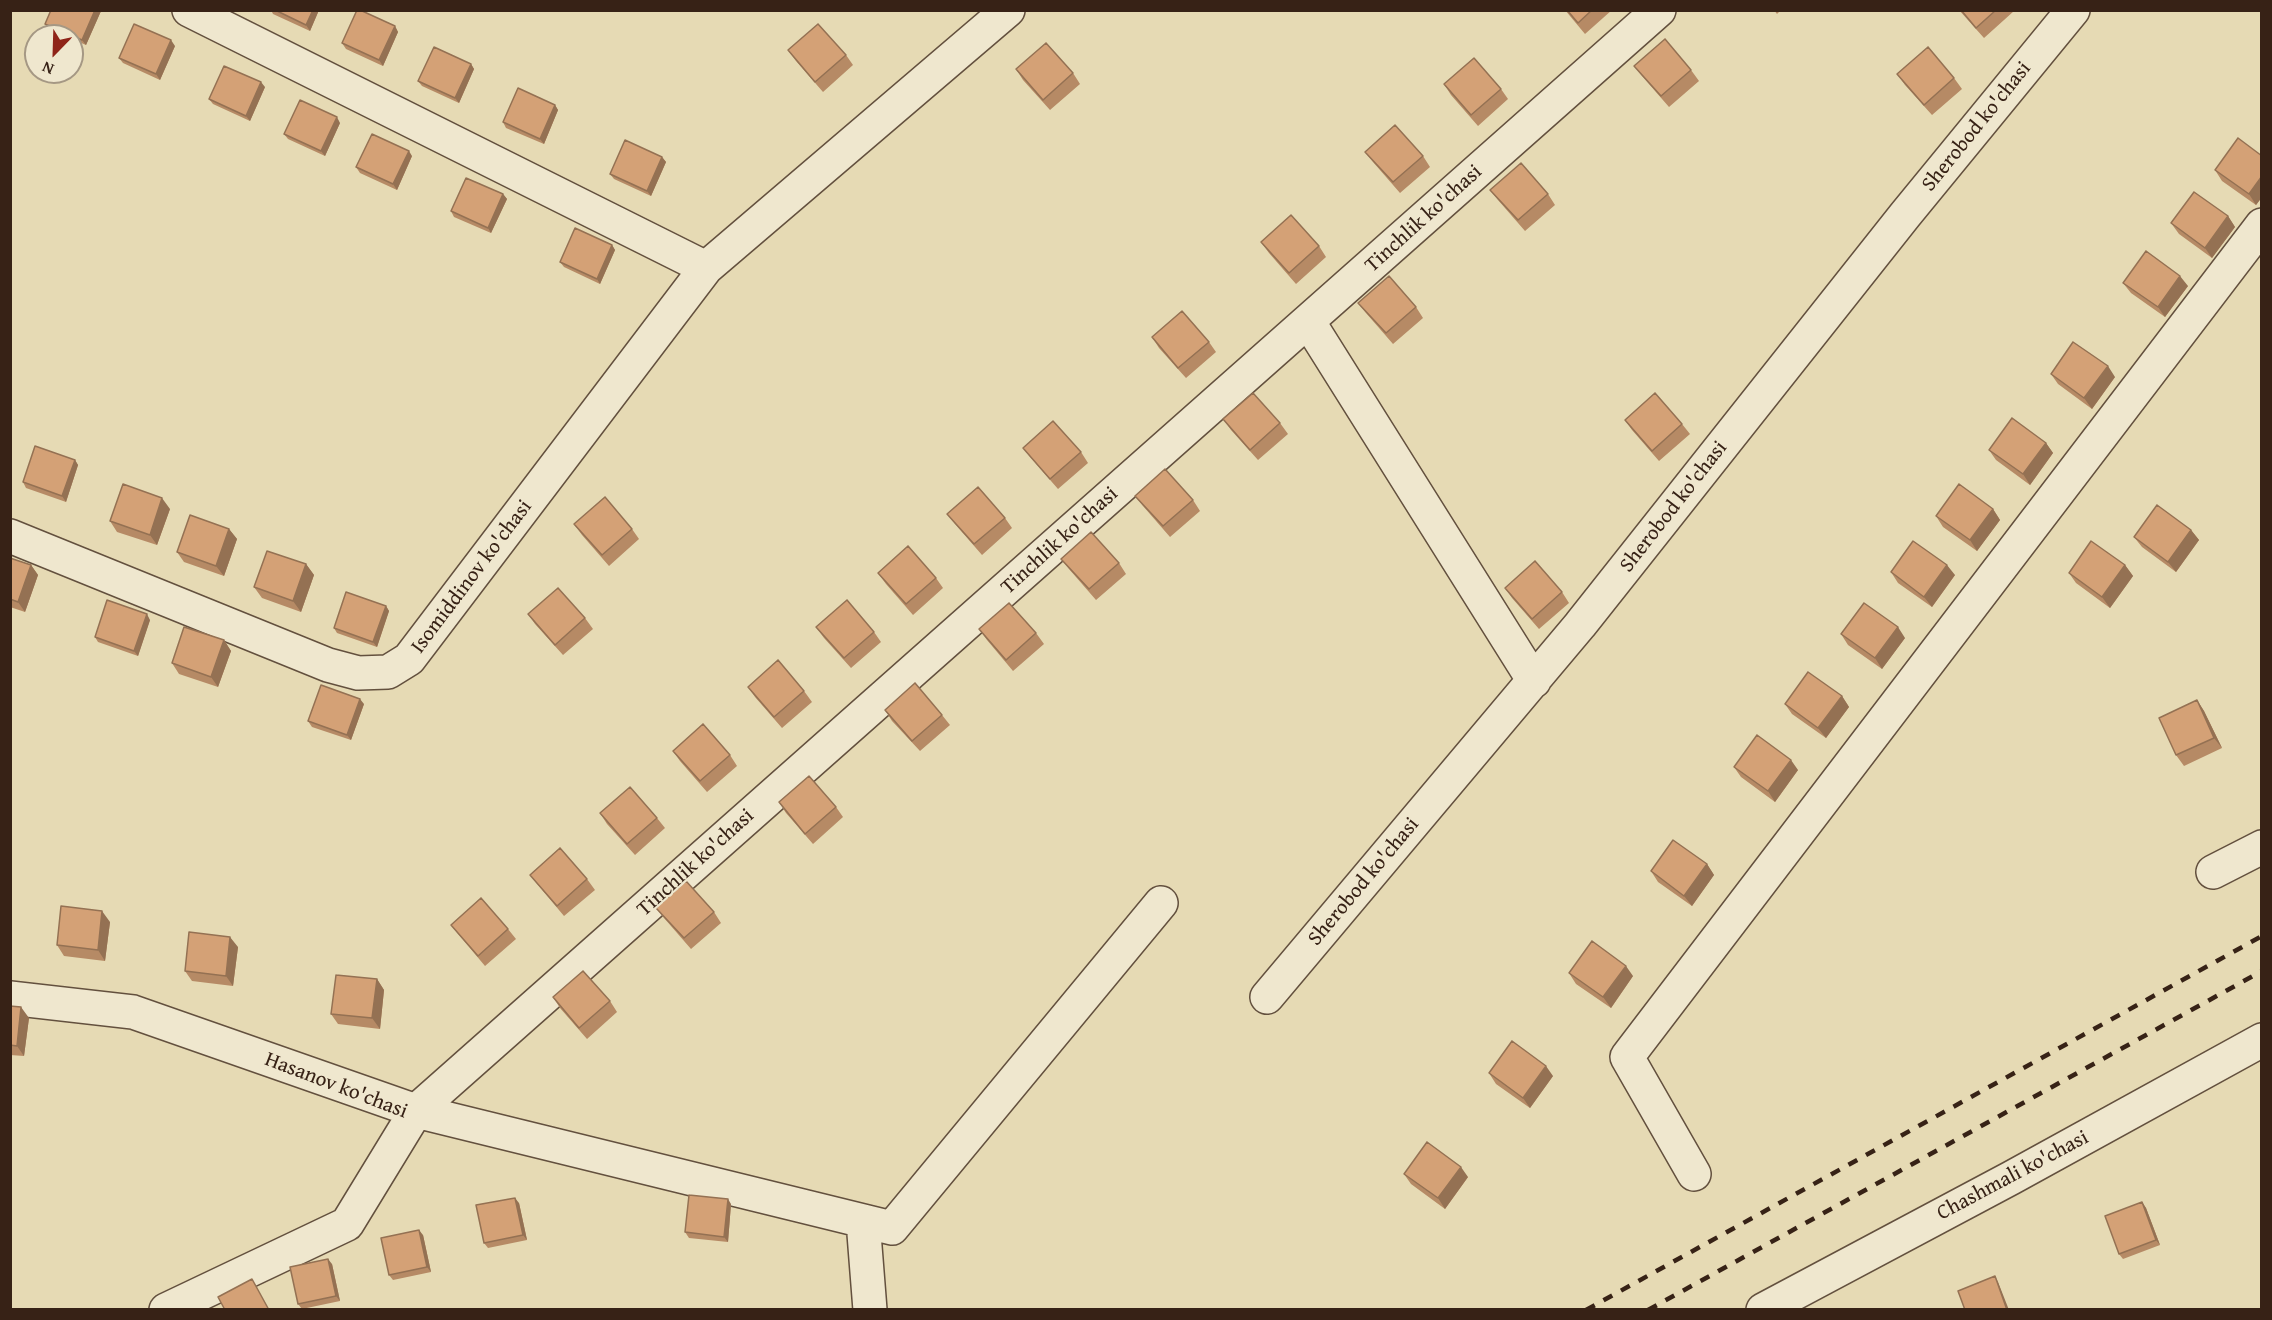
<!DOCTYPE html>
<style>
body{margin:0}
#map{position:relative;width:2272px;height:1320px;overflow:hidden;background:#e6dab4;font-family:"Gentium Book Plus",serif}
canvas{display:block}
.frame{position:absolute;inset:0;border:12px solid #372216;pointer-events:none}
.north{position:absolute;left:24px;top:24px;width:60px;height:60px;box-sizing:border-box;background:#efe7ce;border:2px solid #a59884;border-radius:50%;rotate:203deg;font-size:16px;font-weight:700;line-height:24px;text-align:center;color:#372216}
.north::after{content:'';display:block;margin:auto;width:21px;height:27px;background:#8f2418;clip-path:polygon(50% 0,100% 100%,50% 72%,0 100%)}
</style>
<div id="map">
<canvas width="2272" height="1320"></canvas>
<div class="frame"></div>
<div class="north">N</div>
</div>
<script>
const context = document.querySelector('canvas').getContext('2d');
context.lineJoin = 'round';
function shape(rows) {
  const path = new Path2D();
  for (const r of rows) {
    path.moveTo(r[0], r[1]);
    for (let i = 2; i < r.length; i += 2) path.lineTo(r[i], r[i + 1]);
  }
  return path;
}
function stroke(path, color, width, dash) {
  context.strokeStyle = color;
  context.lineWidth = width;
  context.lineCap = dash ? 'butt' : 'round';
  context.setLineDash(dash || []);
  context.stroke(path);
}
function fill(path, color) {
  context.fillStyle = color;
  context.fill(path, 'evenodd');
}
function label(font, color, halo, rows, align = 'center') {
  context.font = font + ' "Gentium Book Plus",serif';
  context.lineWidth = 4.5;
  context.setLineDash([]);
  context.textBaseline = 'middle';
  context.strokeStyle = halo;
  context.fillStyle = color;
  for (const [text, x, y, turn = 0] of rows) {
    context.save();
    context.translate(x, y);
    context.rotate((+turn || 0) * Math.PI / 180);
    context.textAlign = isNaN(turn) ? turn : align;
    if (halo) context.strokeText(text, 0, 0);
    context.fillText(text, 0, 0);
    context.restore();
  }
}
const street = shape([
 [189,10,706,268,1008,10],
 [1308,321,1534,681],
 [10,536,328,665,358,673,388,672,409,659,706,268],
 [2213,872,2262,847],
 [1267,997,1580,625,1905,215,2073,10],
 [10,998,133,1012,416,1111,347,1224,166,1310],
 [416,1111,1659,10],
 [416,1111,892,1228,1161,903],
 [1694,1174,1627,1057,2262,225],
 [863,1221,870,1310],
 [1763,1310,2011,1178,2262,1040]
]);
stroke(street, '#63503e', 36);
stroke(street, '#efe7ce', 33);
stroke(shape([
 [1586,1310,2262,936],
 [1648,1310,2262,971]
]), '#372216', 4.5, [10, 10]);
fill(shape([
 [51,10,100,10,101,11,86,45,72,39,72,36,65,36,49,29,45,24],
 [271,10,319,10,310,31,273,14],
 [1565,10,1612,10,1585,34],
 [1774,10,1781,10,1777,14],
 [1959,10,2013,10,2014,11,1984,38],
 [395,26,398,32,383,66,346,49,342,43],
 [175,46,160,80,123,63,119,58],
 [788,50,846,55,853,65,823,92,796,61],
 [471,64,474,69,459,103,422,86,418,81],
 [1634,66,1691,70,1699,81,1669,107,1642,76],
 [1016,69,1073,73,1080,84,1050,110,1023,80],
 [1897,74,1954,78,1962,89,1932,115,1905,85],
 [1444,84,1501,89,1508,99,1478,126,1451,95],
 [265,87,250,121,213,104,209,99],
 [555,105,558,110,544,144,506,128,503,122],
 [340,123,325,156,288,139,284,134],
 [1365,152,1423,156,1430,167,1400,193,1373,162],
 [412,156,397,190,360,173,356,167],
 [2262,156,2262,197,2256,205,2222,181,2215,170],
 [662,157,666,162,651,196,614,179,610,174],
 [1490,190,1548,194,1555,205,1525,231,1498,200],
 [503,194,507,199,491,233,454,217,451,211],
 [2228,216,2235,227,2212,258,2179,234,2171,223],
 [1261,242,1319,246,1326,257,1296,284,1269,253],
 [612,245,615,250,600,284,564,267,560,262],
 [2123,283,2188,286,2165,317,2131,293],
 [1358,303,1416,307,1423,318,1393,344,1366,313],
 [1152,337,1209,342,1216,352,1186,378,1159,348],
 [2051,374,2115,377,2092,409,2058,384],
 [1223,419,1280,423,1288,434,1258,460,1231,430],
 [1625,420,1682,424,1690,434,1659,461,1632,430],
 [2046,443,2053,453,2030,485,1996,460,1989,450],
 [1023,448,1081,452,1088,463,1058,489,1031,458],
 [75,460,78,465,66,502,26,488,23,482],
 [1135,496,1193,500,1200,511,1170,537,1143,506],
 [170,509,157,545,117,532,110,521],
 [1993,509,2000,520,1977,551,1943,527,1936,516],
 [947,514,1005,518,1012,528,982,555,955,524],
 [574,524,632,529,639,539,609,566,582,535],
 [229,529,237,539,224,576,184,562,177,552],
 [2191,530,2199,540,2176,572,2142,547,2134,537],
 [10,558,31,565,38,575,25,612,10,607],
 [1061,559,1119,563,1126,574,1096,600,1069,569],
 [306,564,314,575,301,612,262,598,254,587],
 [2125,565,2133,576,2110,608,2076,583,2069,573],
 [1891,572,1955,575,1932,607,1898,583],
 [878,573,936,578,943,588,913,615,886,584],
 [1505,588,1562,592,1569,603,1539,629,1512,598],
 [386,606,389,611,377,647,337,633,334,628],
 [528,614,585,618,593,629,563,655,535,624],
 [150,620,138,656,98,642,95,637],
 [816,627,874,632,881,642,851,668,824,638],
 [979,629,1036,633,1044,644,1013,671,987,640],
 [1841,634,1905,638,1882,669,1848,645],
 [224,640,231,651,218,687,179,674,172,663],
 [748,687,804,691,812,702,782,728,755,697],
 [1842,696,1849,707,1826,738,1792,714,1785,704],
 [2197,700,2204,711,2222,748,2184,766,2176,755],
 [364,704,351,740,312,727,308,721],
 [885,710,942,715,950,725,920,751,892,721],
 [673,751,730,755,737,766,707,792,680,761],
 [1734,767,1798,770,1775,802,1741,777],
 [779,802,836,807,843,817,813,844,786,813],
 [600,813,657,818,665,828,635,855,607,824],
 [1707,864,1714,875,1692,906,1658,882,1651,871],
 [530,875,587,879,595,890,564,916,538,885],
 [656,908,714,912,721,923,691,949,664,918],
 [110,922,105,961,64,956,57,945],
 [451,925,508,929,516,939,485,966,459,935],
 [238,947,233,986,192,981,185,971],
 [1569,973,1633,976,1611,1008,1576,984],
 [377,979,384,990,380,1029,338,1024,331,1014],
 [553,997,610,1001,617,1012,587,1039,560,1008],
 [10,1006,29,1018,24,1056,10,1055],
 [1489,1073,1553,1076,1530,1108,1496,1084],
 [1404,1174,1468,1177,1445,1209,1411,1184],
 [2142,1202,2146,1208,2160,1245,2123,1259,2119,1254],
 [519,1203,527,1240,488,1248,484,1243],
 [731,1204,728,1242,689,1238,685,1232],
 [423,1235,431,1272,393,1280,389,1275],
 [332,1264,340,1301,302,1309,298,1304]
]), '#b68a65');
fill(shape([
 [95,10,100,10,101,11,86,45,82,40],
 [313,10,319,10,310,31,306,25],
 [395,26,398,32,383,66,379,60],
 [171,40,175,46,160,80,156,74],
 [471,64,474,69,459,103,455,98],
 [261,82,265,87,250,121,246,116],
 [555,105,558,110,544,144,540,139],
 [337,117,340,123,325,156,321,151],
 [409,151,412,156,397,190,393,184],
 [662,157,666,162,651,196,647,191],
 [2262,176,2262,197,2256,205,2249,194],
 [503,194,507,199,491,233,488,228],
 [2228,216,2235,227,2212,258,2205,248],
 [612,245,615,250,600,284,597,279],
 [2180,276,2188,286,2165,317,2158,307],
 [2108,366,2115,377,2092,409,2084,398],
 [2046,443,2053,453,2030,485,2023,474],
 [75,460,78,465,66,502,62,496],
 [162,498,170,509,157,545,150,535],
 [1993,509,2000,520,1977,551,1970,540],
 [229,529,237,539,224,576,216,566],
 [2191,530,2199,540,2176,572,2168,562],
 [306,564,314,575,301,612,293,601],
 [31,565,38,575,25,612,18,602],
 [1947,565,1955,575,1932,607,1924,597],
 [2125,565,2133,576,2110,608,2102,597],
 [386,606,389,611,377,647,373,642],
 [147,614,150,620,138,656,134,651],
 [1898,627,1905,638,1882,669,1875,658],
 [224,640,231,651,218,687,211,677],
 [1842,696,1849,707,1826,738,1818,728],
 [360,699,364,704,351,740,347,735],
 [2197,700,2204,711,2222,748,2214,738],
 [1791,760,1798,770,1775,802,1768,791],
 [1707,864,1714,875,1692,906,1684,896],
 [102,911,110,922,105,961,98,950],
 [230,937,238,947,233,986,226,976],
 [1626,966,1633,976,1611,1008,1603,997],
 [377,979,384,990,380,1029,372,1018],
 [21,1007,29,1018,24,1056,17,1046],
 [1546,1066,1553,1076,1530,1108,1523,1098],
 [1461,1167,1468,1177,1445,1209,1438,1198],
 [515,1198,519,1203,527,1240,523,1235],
 [728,1199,731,1204,728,1242,724,1237],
 [2142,1202,2146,1208,2160,1245,2156,1240],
 [419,1230,423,1235,431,1272,427,1267],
 [328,1259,332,1264,340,1301,336,1296],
 [1995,1276,1998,1282,2009,1310,2007,1310]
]), '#947153');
const building = shape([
 [51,10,95,10,82,40,45,24,51,10],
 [275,10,313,10,306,25,275,10],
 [357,10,360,10,395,26,379,60,342,43,357,10],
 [1567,10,1592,10,1578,23,1567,10],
 [1961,10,1996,10,1976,28,1961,10],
 [134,24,171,40,156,74,119,58,134,24],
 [818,24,846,55,815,82,788,50,818,24],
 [1665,39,1691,70,1661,96,1634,66,1665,39],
 [1046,43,1073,73,1043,100,1016,69,1046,43],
 [434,47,471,64,455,98,418,81,434,47],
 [1928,47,1954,78,1924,105,1897,74,1928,47],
 [1474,58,1501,89,1471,115,1444,84,1474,58],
 [224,66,261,82,246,116,209,99,224,66],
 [518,88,555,105,540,139,503,122,518,88],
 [300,100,337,117,321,151,284,134,300,100],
 [1395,125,1423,156,1393,182,1365,152,1395,125],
 [372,134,409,151,393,184,356,167,372,134],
 [2238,138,2262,156,2262,176,2249,194,2215,170,2238,138],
 [625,140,662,157,647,191,610,174,625,140],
 [1521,163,1548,194,1518,220,1490,190,1521,163],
 [466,178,503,194,488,228,451,211,466,178],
 [2194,192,2228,216,2205,248,2171,223,2194,192],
 [1291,215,1319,246,1289,273,1261,242,1291,215],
 [575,228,612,245,597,279,560,262,575,228],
 [2146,251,2180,276,2158,307,2123,283,2146,251],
 [1389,276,1416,307,1386,333,1358,303,1389,276],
 [1182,311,1209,342,1178,368,1152,337,1182,311],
 [2073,342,2108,366,2084,398,2051,374,2073,342],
 [1253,393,1280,423,1250,450,1223,419,1253,393],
 [1655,393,1682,424,1652,451,1625,420,1655,393],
 [2012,418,2046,443,2023,474,1989,450,2012,418],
 [1053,421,1081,452,1050,479,1023,448,1053,421],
 [35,446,75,460,62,496,23,482,35,446],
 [1165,469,1193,500,1163,526,1135,496,1165,469],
 [123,484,162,498,150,535,110,521,123,484],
 [1959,484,1993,509,1970,540,1936,516,1959,484],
 [978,487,1005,518,974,544,947,514,978,487],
 [605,497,632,529,602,555,574,524,605,497],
 [2157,505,2191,530,2168,562,2134,537,2157,505],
 [190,515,229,529,216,566,177,552,190,515],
 [1091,532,1119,563,1089,589,1061,559,1091,532],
 [1913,541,1947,565,1924,597,1891,572,1913,541],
 [2091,541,2125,565,2102,597,2069,573,2091,541],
 [908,546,936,578,906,604,878,573,908,546],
 [267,551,306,564,293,601,254,587,267,551],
 [10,558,31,565,18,602,10,599,10,558],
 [1535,561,1562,592,1532,619,1505,588,1535,561],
 [558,588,585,618,555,645,528,614,558,588],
 [346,592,386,606,373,642,334,628,346,592],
 [107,600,147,614,134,651,95,637,107,600],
 [847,600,874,632,844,658,816,627,847,600],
 [1009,603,1036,633,1006,660,979,629,1009,603],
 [1864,603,1898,627,1875,658,1841,634,1864,603],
 [184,627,224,640,211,677,172,663,184,627],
 [778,660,804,691,774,717,748,687,778,660],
 [1808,672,1842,696,1818,728,1785,704,1808,672],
 [915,683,942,715,912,741,885,710,915,683],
 [321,685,360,699,347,735,308,721,321,685],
 [2197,700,2214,738,2176,755,2159,718,2197,700],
 [703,724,730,755,700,781,673,751,703,724],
 [1757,735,1791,760,1768,791,1734,767,1757,735],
 [809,776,836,807,805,834,779,802,809,776],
 [630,787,657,818,627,844,600,813,630,787],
 [1673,840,1707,864,1684,896,1651,871,1673,840],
 [560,848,587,879,557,906,530,875,560,848],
 [686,881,714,912,684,938,656,908,686,881],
 [481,898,508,929,478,956,451,925,481,898],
 [61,906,102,911,98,950,57,945,61,906],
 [189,932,230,937,226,976,185,971,189,932],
 [1592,941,1626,966,1603,997,1569,973,1592,941],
 [583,971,610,1001,579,1028,553,997,583,971],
 [336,975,377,979,372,1018,331,1014,336,975],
 [10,1006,21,1007,17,1046,10,1045,10,1006],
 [1512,1041,1546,1066,1523,1098,1489,1073,1512,1041],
 [1427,1142,1461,1167,1438,1198,1404,1174,1427,1142],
 [689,1195,728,1199,724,1237,685,1232,689,1195],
 [515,1198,523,1235,484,1243,476,1205,515,1198],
 [2142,1202,2156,1240,2119,1254,2105,1216,2142,1202],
 [419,1230,427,1267,389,1275,381,1238,419,1230],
 [328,1259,336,1296,298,1304,290,1267,328,1259],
 [1995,1276,2007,1310,1965,1310,1958,1291,1995,1276],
 [252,1279,269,1310,225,1310,218,1297,252,1279]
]);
fill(building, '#d4a176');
stroke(building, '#947153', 1.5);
label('21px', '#372216', '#efe7ce', [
 ["Sherobod ko'chasi",1977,127,-51],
 ["Tinchlik ko'chasi",1424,219,-42],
 ["Sherobod ko'chasi",1674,507,-52],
 ["Tinchlik ko'chasi",1060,541,-42],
 ["Isomiddinov ko'chasi",472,577,-53],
 ["Tinchlik ko'chasi",696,863,-42],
 ["Sherobod ko'chasi",1364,882,-50],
 ["Hasanov ko'chasi",336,1086,21],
 ["Chashmali ko'chasi",2013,1176,-28]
]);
</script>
